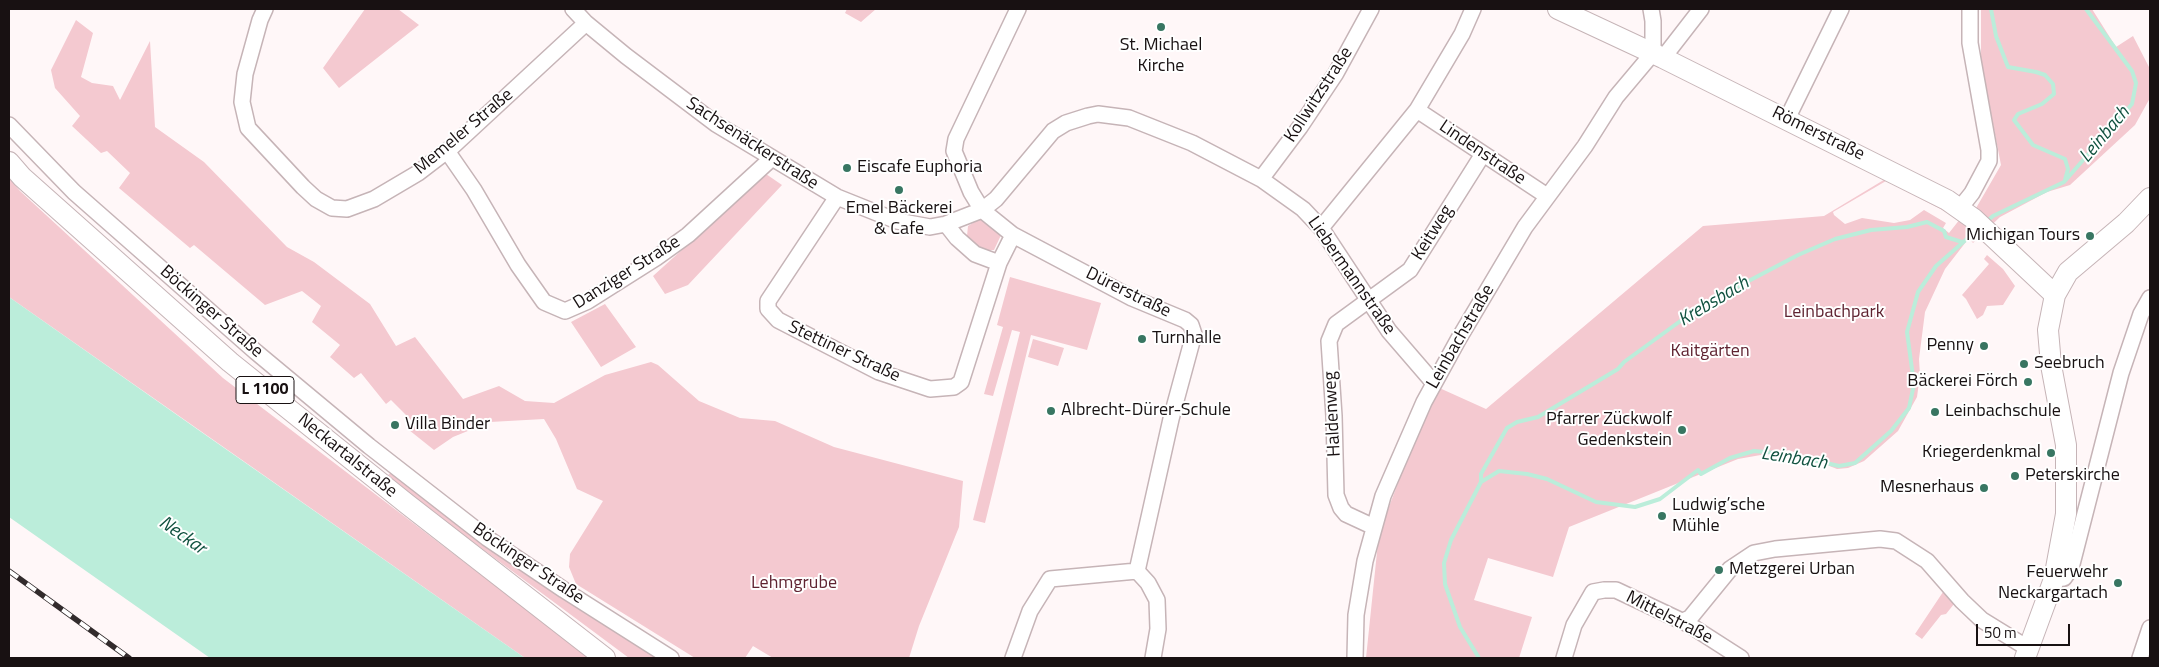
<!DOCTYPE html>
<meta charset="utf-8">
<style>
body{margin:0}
#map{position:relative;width:2159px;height:667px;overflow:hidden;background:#fff7f8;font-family:"Titillium Web",sans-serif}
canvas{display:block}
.frame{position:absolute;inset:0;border:10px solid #181112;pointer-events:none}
.scale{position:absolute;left:1976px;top:624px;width:94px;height:22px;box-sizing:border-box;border:2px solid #181112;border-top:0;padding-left:6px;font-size:15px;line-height:18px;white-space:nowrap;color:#181112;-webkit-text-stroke:4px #fff;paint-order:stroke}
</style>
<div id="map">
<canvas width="2159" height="667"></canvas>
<div class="frame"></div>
<div class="scale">50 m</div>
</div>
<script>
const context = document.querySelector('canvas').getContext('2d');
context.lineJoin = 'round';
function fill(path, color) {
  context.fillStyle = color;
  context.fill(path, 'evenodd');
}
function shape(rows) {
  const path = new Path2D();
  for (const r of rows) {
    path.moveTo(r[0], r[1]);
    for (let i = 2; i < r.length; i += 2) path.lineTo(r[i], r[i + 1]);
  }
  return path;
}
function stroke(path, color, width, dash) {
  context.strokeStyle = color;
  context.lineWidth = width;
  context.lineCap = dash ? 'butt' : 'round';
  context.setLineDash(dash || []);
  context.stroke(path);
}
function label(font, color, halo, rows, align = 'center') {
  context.font = font + ' "Titillium Web",sans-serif';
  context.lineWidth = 4;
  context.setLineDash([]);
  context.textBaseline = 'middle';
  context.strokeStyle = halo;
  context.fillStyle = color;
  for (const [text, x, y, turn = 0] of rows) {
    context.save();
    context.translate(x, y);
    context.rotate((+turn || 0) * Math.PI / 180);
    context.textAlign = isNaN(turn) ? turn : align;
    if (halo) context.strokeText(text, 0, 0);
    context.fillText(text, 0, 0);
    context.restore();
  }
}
fill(shape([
 [365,9,398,9,419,25,339,88,323,68],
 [847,9,876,9,861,22,845,13],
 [1981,9,2092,9,2116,47,2133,36,2150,69,2150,98,2135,125,2070,185,2047,192,2000,217,1973,243,1969,238,1945,269,1925,312,1919,359,1920,375,1917,397,1898,431,1864,461,1848,468,1837,469,1789,450,1738,459,1569,527,1553,577,1488,558,1474,600,1532,617,1519,658,1366,658,1379,533,1435,386,1486,409,1703,226,1824,216,1887,178,1968,222,2001,165,1981,63],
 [1886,181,1960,219,1949,233,1943,228,1946,223,1924,210,1910,220,1894,223,1862,218,1845,224,1834,215,1833,212],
 [76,20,93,33,81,77,92,83,113,86,120,100,150,41,155,127,204,162,287,247,314,262,370,304,396,346,415,337,463,399,499,386,525,401,554,403,605,375,651,362,658,365,699,401,740,418,775,421,834,447,963,481,959,527,919,626,909,658,773,658,753,646,745,658,695,658,576,584,569,567,570,554,603,501,577,489,556,439,544,419,490,422,453,437,434,450,409,430,414,423,391,400,386,404,361,373,354,378,330,357,340,345,312,322,321,306,302,291,265,305,194,245,190,248,119,188,130,173,107,151,101,153,72,126,80,116,55,88,51,70],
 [766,174,782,185,688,285,665,294,653,276],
 [9,178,20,191,223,378,590,658,525,658,9,297],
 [981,218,1002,233,994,250,983,250,973,245,967,236,968,226],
 [1987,255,2003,269,2015,286,2003,305,1987,306,1983,315,1977,319,1966,299,1962,295,1989,264,1984,259],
 [1010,277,1101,303,1087,350,1031,335,985,523,973,520,1020,332,1012,330,993,396,984,394,1003,327,997,325],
 [605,304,636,347,601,367,571,322],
 [1033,339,1064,348,1058,366,1028,357],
 [393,471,528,575,594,618,662,658,629,658,434,513,388,475],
 [1943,592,1954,604,1946,614,1941,615,1922,639,1915,634]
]), '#f4c9d0');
fill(shape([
 [9,297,197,429,525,658,210,658,9,517]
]), '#bbedda');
stroke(shape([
 [1991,9,1996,36,2008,67,2036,72,2045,75,2053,84,2054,94,2042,104,2018,114,2014,120,2033,145,2065,159,2068,169,2065,180],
 [1986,222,1993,216,2064,182,2132,104,2136,83,2132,71,2086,9],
 [1481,482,1481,474,1507,428,1517,422,1538,417,1618,369,1624,362,1701,306,1798,255,1835,239,1871,230,1907,227,1927,222,1944,231,1946,237,1962,242],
 [1479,658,1460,627,1445,584,1444,563,1451,540,1481,482,1499,471,1527,474,1547,479,1596,502,1635,507,1660,499,1698,470,1701,474,1730,458,1754,451,1787,454,1839,466,1855,463,1891,431,1909,408,1914,384,1907,332,1918,292,1936,266,1977,230]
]), '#bbedda', 4);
const minor = shape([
 [265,9,260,20,245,74,242,102,248,128,303,187,316,199,332,208,347,209,374,199,418,173,452,147,586,23],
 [573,9,586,23,626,56,716,124,837,197,897,221,930,227,946,224,982,210,996,199,1053,131,1066,123,1088,116,1098,114,1129,118,1192,143,1261,179,1303,209,1321,228,1389,331,1433,382],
 [1018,9,956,139,954,151,971,192,982,210,1013,235,1132,298,1185,320,1191,325,1194,334,1171,419,1137,571],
 [1663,58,1701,9],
 [1417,110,1547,196],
 [1787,119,1841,9],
 [9,125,74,192,256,352,369,446,487,538,564,590,671,658],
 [447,151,474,190,518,265,544,302,565,311,588,301,656,258,688,235,772,158],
 [1261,179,1300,127,1336,73,1371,9],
 [837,197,768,301,768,309,778,320,879,372,930,389,954,387,961,382,999,263,1013,235],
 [1960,208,1972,193,1989,161,1989,150,1970,43,1970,9],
 [946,224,957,238,975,254,999,263],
 [1321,228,1417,110,1462,34,1473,9],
 [1374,527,1346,514,1341,508,1336,495,1334,416,1329,341,1336,324,1410,270,1483,154],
 [1137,571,1148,583,1157,600,1158,629,1153,658],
 [2054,579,2064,578,2071,568,2121,373,2141,314,2150,298],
 [1683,621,1690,618,1730,569,1754,553,1775,549,1880,539,1896,541,1927,561,1962,601,1982,620,2029,649],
 [1013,658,1030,611,1050,579,1137,571],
 [1355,658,1356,615,1365,561,1383,496,1424,402,1458,340,1525,227,1585,146,1616,97,1653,53,1653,21,1651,9],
 [1564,658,1574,625,1593,592,1604,590,1616,590,1688,624,1741,658],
 [2140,658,2150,628]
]);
const major = shape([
 [1558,9,1663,58,1947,200,1974,219,2055,295],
 [9,162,22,177,230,362,407,504,605,658],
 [2025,658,2054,579,2066,514,2066,445,2051,365,2048,330,2055,295,2068,272,2126,223,2150,198]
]);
stroke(minor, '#c6b4b7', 18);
stroke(major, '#c6b4b7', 22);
stroke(minor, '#fff', 15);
stroke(major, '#fff', 20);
const rail = shape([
 [9,571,129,658]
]);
stroke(rail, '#322b2c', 5.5);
stroke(rail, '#fff', 4, [11]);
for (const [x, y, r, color] of [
 [1161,27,5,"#387662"],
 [847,168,5,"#387662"],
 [899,190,5,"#387662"],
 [2090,236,5,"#387662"],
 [1142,339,5,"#387662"],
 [1984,346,5,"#387662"],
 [2024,364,5,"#387662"],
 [2028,382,5,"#387662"],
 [1051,411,5,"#387662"],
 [1935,412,5,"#387662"],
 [395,425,5,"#387662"],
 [1682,430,5,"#387662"],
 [2051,453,5,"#387662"],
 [2015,476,5,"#387662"],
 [1984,488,5,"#387662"],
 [1662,516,5,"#387662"],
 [1719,570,5,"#387662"],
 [2118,583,5,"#387662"]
]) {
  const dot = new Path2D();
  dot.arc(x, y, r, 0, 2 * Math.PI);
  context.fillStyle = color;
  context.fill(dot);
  stroke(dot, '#fff', 2);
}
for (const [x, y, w] of [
 [265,390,58]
]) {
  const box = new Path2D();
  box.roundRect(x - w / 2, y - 13.5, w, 27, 4);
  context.fillStyle = '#fff';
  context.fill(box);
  stroke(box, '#181112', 1);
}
label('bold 16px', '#181112', null, [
 ["L 1100",265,390]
]);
label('18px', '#181112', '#fff', [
 ["St. Michael",1161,46,"center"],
 ["Kirche",1161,67,"center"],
 ["Eiscafe Euphoria",857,168],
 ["Emel Bäckerei",899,209,"center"],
 ["& Cafe",899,230,"center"],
 ["Michigan Tours",2080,236,"right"],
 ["Turnhalle",1152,339],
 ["Penny",1974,346,"right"],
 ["Seebruch",2034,364],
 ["Bäckerei Förch",2018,382,"right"],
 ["Albrecht-Dürer-Schule",1061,411],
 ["Leinbachschule",1945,412],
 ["Pfarrer Zückwolf",1672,420,"right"],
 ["Gedenkstein",1672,441,"right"],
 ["Villa Binder",405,425],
 ["Kriegerdenkmal",2041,453,"right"],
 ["Peterskirche",2025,476],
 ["Mesnerhaus",1974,488,"right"],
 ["Ludwig’sche",1672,506],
 ["Mühle",1672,527],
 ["Metzgerei Urban",1729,570],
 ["Feuerwehr",2108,573,"right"],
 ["Neckargartach",2108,594,"right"]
], 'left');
label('18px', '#181112', '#fff', [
 ["Kollwitzstraße",1319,95,-57],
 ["Memeler Straße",464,132,-40],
 ["Römerstraße",1818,134,26],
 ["Sachsenäckerstraße",752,144,33],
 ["Lindenstraße",1482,153,34],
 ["Keitweg",1433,233,-58],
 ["Danziger Straße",627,273,-32],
 ["Liebermannstraße",1351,276,55],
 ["Dürerstraße",1128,293,26],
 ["Böckinger Straße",211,312,41],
 ["Leinbachstraße",1461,337,-60],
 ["Stettiner Straße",844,352,25],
 ["Haldenweg",1333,414,-93],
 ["Neckartalstraße",347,456,39],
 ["Böckinger Straße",528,564,34],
 ["Mittelstraße",1669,618,27]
]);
label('18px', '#5f2331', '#fff', [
 ["Leinbachpark",1834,313],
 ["Kaitgärten",1710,352],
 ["Lehmgrube",794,584]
]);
label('italic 19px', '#115240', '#fff', [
 ["Leinbach",2105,135,-50],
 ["Krebsbach",1714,302,-31],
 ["Leinbach",1794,459,9],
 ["Neckar",182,536,35]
]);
</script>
